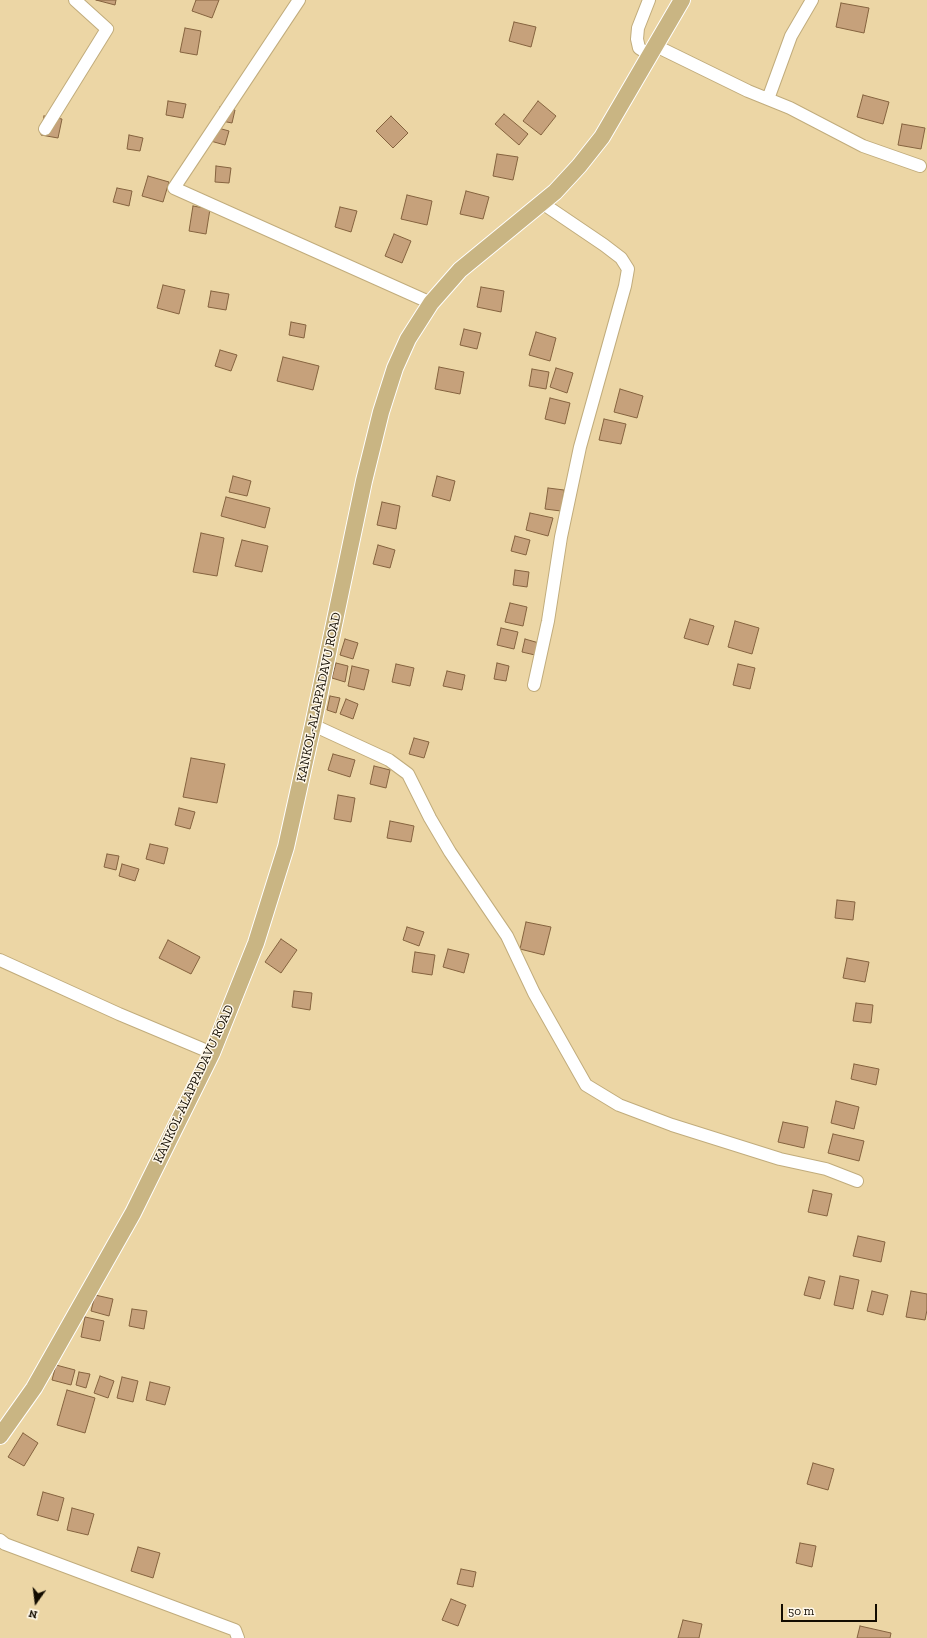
<!DOCTYPE html>
<style>
body{margin:0}
#map{position:relative;width:927px;height:1638px;overflow:hidden;background:#ecd6a5;font-family:"Zilla Slab",serif}
canvas{display:block}
.north{position:absolute;left:16px;top:1582px;width:40px;height:40px;-webkit-text-stroke:3px #fff8ea;paint-order:stroke;rotate:194deg;font-size:11px;font-weight:700;line-height:16px;text-align:center;color:#130c00}
.north::after{content:'';display:block;margin:auto;width:14px;height:18px;background:#130c00;clip-path:polygon(50% 0,100% 100%,50% 72%,0 100%)}
.scale{position:absolute;left:781px;top:1604px;width:96px;height:18px;box-sizing:border-box;border:2px solid #130c00;border-top:0;padding-left:5px;font-size:12px;line-height:14px;white-space:nowrap;color:#130c00;-webkit-text-stroke:3px #fff8ea;paint-order:stroke}
</style>
<div id="map">
<canvas width="927" height="1638"></canvas>
<div class="north">N</div>
<div class="scale">50 m</div>
</div>
<script>
const context = document.querySelector('canvas').getContext('2d');
context.lineJoin = 'round';
function fill(path, color) {
  context.fillStyle = color;
  context.fill(path, 'evenodd');
}
function shape(rows) {
  const path = new Path2D();
  for (const r of rows) {
    path.moveTo(r[0], r[1]);
    for (let i = 2; i < r.length; i += 2) path.lineTo(r[i], r[i + 1]);
  }
  return path;
}
function stroke(path, color, width, dash) {
  context.strokeStyle = color;
  context.lineWidth = width;
  context.lineCap = dash ? 'butt' : 'round';
  context.setLineDash(dash || []);
  context.stroke(path);
}
function label(font, color, halo, rows, align = 'center') {
  context.font = font + ' "Zilla Slab",serif';
  context.lineWidth = 3;
  context.setLineDash([]);
  context.textBaseline = 'middle';
  context.strokeStyle = halo;
  context.fillStyle = color;
  for (const [text, x, y, turn = 0] of rows) {
    context.save();
    context.translate(x, y);
    context.rotate((+turn || 0) * Math.PI / 180);
    context.textAlign = isNaN(turn) ? turn : align;
    if (halo) context.strokeText(text, 0, 0);
    context.fillText(text, 0, 0);
    context.restore();
  }
}
const building = shape([
 [96,0,116,0,115,5,96,0],
 [196,0,219,0,212,18,192,11,196,0],
 [841,3,869,8,864,33,836,27,841,3],
 [514,22,536,27,531,47,509,41,514,22],
 [185,28,201,31,197,55,180,52,185,28],
 [863,95,889,102,883,124,857,117,863,95],
 [168,101,186,104,183,118,166,115,168,101],
 [538,101,556,116,541,135,523,121,538,101],
 [220,107,235,110,232,123,217,120,220,107],
 [504,114,528,134,519,145,495,124,504,114],
 [44,116,62,119,58,138,41,135,44,116],
 [391,116,408,133,393,148,376,131,391,116],
 [902,124,925,128,921,149,898,145,902,124],
 [211,126,229,131,225,145,207,140,211,126],
 [129,135,143,138,140,151,127,149,129,135],
 [497,154,518,157,513,180,493,176,497,154],
 [216,166,231,168,229,183,215,182,216,166],
 [148,176,169,182,163,202,142,196,148,176],
 [117,188,132,191,129,206,113,202,117,188],
 [466,191,489,197,483,219,460,214,466,191],
 [407,195,432,201,427,225,401,219,407,195],
 [193,206,210,209,206,234,189,231,193,206],
 [340,207,357,211,351,232,335,227,340,207],
 [394,234,411,241,402,263,385,256,394,234],
 [163,285,185,290,179,314,157,308,163,285],
 [481,287,504,291,501,312,477,307,481,287],
 [211,291,229,294,226,310,208,307,211,291],
 [291,322,306,325,304,338,289,335,291,322],
 [464,329,481,333,477,349,460,345,464,329],
 [536,332,556,338,550,361,529,355,536,332],
 [220,350,237,355,231,371,215,366,220,350],
 [283,357,319,366,313,390,277,381,283,357],
 [439,367,464,372,460,394,435,389,439,367],
 [556,368,573,373,567,393,550,387,556,368],
 [532,369,549,372,546,389,529,386,532,369],
 [620,389,643,396,637,418,614,412,620,389],
 [550,398,570,403,565,424,545,419,550,398],
 [604,419,626,424,621,444,599,440,604,419],
 [233,476,251,481,247,496,229,492,233,476],
 [437,476,455,481,450,501,432,496,437,476],
 [548,488,564,490,561,511,545,509,548,488],
 [226,497,270,508,265,528,221,516,226,497],
 [382,502,400,506,396,529,377,525,382,502],
 [530,513,553,518,548,536,526,530,530,513],
 [201,533,224,538,217,576,193,572,201,533],
 [515,536,530,540,526,555,511,551,515,536],
 [242,540,268,546,262,572,235,566,242,540],
 [378,545,395,550,390,568,373,564,378,545],
 [515,570,529,572,527,587,513,585,515,570],
 [510,603,527,607,523,626,505,622,510,603],
 [690,619,714,626,708,645,684,638,690,619],
 [735,621,759,628,752,654,728,647,735,621],
 [501,628,518,632,514,649,497,645,501,628],
 [345,639,358,643,353,659,340,655,345,639],
 [525,639,539,643,535,655,522,652,525,639],
 [336,663,348,666,345,682,332,678,336,663],
 [497,663,509,666,506,681,494,679,497,663],
 [396,664,414,668,410,686,392,682,396,664],
 [738,664,755,668,750,689,733,685,738,664],
 [352,666,369,670,364,690,348,686,352,666],
 [447,671,465,675,462,690,443,686,447,671],
 [330,696,340,698,336,713,327,710,330,696],
 [346,699,358,704,353,719,340,714,346,699],
 [414,738,429,742,424,758,409,754,414,738],
 [333,754,355,760,350,777,328,770,333,754],
 [191,758,225,764,217,803,183,797,191,758],
 [374,766,390,770,386,788,370,784,374,766],
 [338,795,355,798,351,822,334,819,338,795],
 [179,808,195,812,190,829,175,825,179,808],
 [390,821,414,826,411,842,387,838,390,821],
 [150,844,168,848,164,864,146,859,150,844],
 [107,854,119,856,116,870,104,867,107,854],
 [122,864,139,869,135,881,119,876,122,864],
 [837,900,855,902,853,920,835,918,837,900],
 [526,922,551,927,544,955,520,949,526,922],
 [407,927,424,932,419,946,403,940,407,927],
 [281,939,297,950,281,973,265,962,281,939],
 [168,940,200,957,191,974,159,958,168,940],
 [448,949,469,954,464,973,443,967,448,949],
 [415,952,435,955,432,975,412,972,415,952],
 [847,958,869,962,865,982,843,978,847,958],
 [294,991,312,993,310,1010,292,1007,294,991],
 [856,1003,873,1005,871,1023,853,1021,856,1003],
 [854,1064,879,1069,876,1085,851,1079,854,1064],
 [836,1101,859,1107,854,1129,831,1123,836,1101],
 [783,1122,808,1127,804,1148,778,1142,783,1122],
 [833,1134,864,1141,859,1161,828,1153,833,1134],
 [813,1190,832,1194,827,1216,808,1212,813,1190],
 [858,1236,885,1242,881,1262,853,1256,858,1236],
 [840,1276,859,1280,853,1309,834,1305,840,1276],
 [809,1277,825,1281,820,1299,804,1295,809,1277],
 [872,1291,888,1295,883,1315,867,1311,872,1291],
 [911,1291,927,1294,927,1310,925,1320,906,1317,911,1291],
 [95,1295,113,1299,109,1316,91,1311,95,1295],
 [132,1309,147,1311,144,1329,129,1326,132,1309],
 [85,1317,104,1321,100,1341,81,1337,85,1317],
 [56,1365,75,1370,71,1385,52,1380,56,1365],
 [79,1372,90,1374,86,1388,76,1385,79,1372],
 [100,1376,114,1381,108,1398,94,1393,100,1376],
 [122,1377,138,1381,133,1402,117,1398,122,1377],
 [150,1382,170,1387,165,1405,146,1400,150,1382],
 [67,1390,95,1398,85,1433,57,1425,67,1390],
 [23,1433,38,1443,24,1466,8,1457,23,1433],
 [813,1463,834,1469,828,1490,807,1484,813,1463],
 [43,1492,64,1498,58,1521,37,1515,43,1492],
 [72,1508,94,1514,88,1535,67,1530,72,1508],
 [800,1543,816,1546,812,1567,796,1563,800,1543],
 [138,1547,160,1553,153,1578,131,1571,138,1547],
 [461,1569,476,1572,473,1587,457,1584,461,1569],
 [451,1599,466,1605,458,1626,442,1620,451,1599],
 [683,1620,702,1624,699,1638,678,1638,683,1620],
 [860,1626,891,1633,890,1638,857,1638,860,1626]
]);
fill(building, '#c6a17b');
stroke(building, '#85633f', 1);
const minor = shape([
 [299,0,174,188,431,303],
 [649,0,638,28,637,39,639,48,650,55],
 [656,46,748,91,790,108,863,146,920,166],
 [768,99,791,36,812,0],
 [45,129,107,29,75,0],
 [534,685,548,621,561,537,580,447,625,286,628,269,621,258,604,245,542,203],
 [313,725,389,760,408,774,430,818,450,852,507,936,534,993,586,1085,619,1105,672,1125,780,1159,826,1169,857,1181],
 [0,960,119,1014,212,1053],
 [0,1540,5,1544,235,1630,238,1638]
]);
const major = shape([
 [0,1436,34,1388,133,1213,212,1053,256,943,286,847,313,725,364,481,381,412,395,368,408,339,431,303,460,270,555,192,579,166,602,137,682,0]
]);
stroke(minor, '#c1ac7c', 14);
stroke(major, '#fff', 18);
stroke(minor, '#fff', 12);
stroke(major, '#c9b583', 16);
label('13px', '#130c00', '#fff8ea', [
 ["KANKOL-ALAPPADAVU ROAD",319,697,-78],
 ["KANKOL-ALAPPADAVU ROAD",194,1084,-65]
]);
</script>
